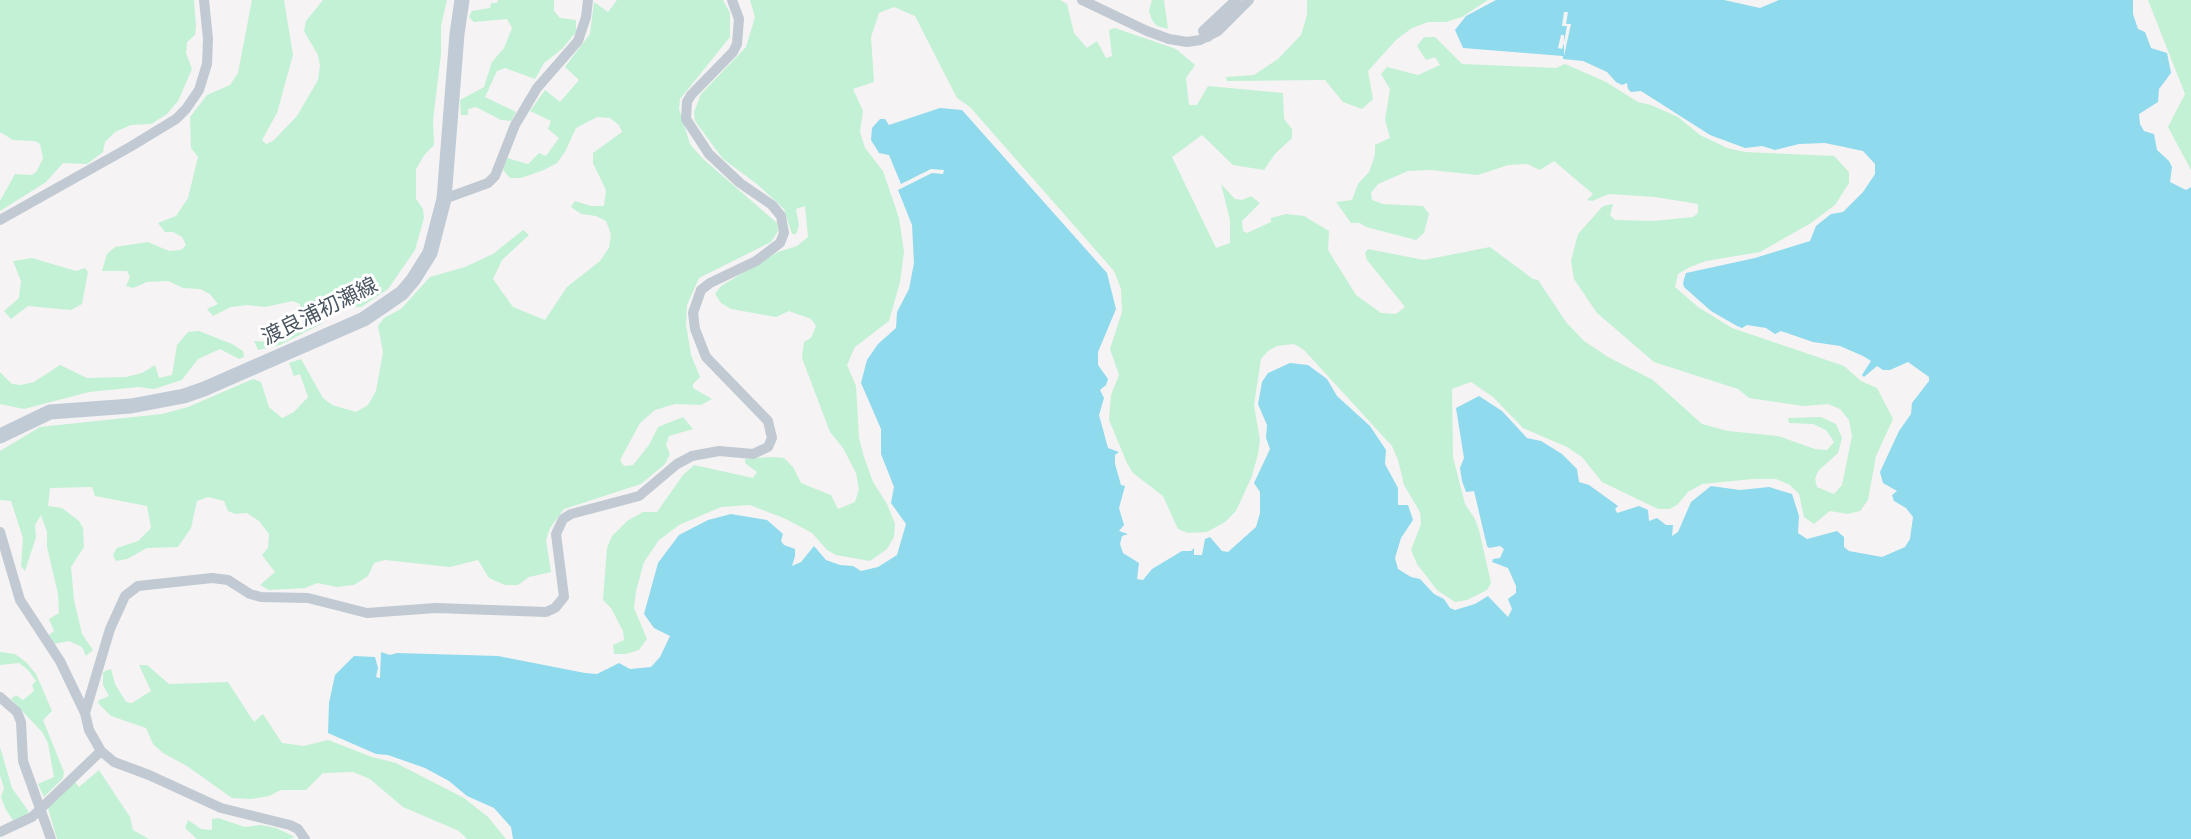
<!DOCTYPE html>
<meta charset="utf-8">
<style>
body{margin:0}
canvas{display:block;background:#f5f3f3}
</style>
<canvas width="2191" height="839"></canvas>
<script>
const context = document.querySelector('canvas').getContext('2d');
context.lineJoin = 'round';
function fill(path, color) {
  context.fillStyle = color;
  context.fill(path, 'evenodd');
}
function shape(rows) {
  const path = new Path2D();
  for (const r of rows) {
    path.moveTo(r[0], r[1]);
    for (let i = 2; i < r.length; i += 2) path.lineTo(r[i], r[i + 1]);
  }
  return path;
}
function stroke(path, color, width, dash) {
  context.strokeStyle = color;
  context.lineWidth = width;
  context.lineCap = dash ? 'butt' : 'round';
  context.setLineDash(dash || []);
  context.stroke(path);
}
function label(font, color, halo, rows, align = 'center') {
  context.font = font + ' "Fira Sans Condensed","Noto Sans JP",sans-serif';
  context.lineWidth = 6;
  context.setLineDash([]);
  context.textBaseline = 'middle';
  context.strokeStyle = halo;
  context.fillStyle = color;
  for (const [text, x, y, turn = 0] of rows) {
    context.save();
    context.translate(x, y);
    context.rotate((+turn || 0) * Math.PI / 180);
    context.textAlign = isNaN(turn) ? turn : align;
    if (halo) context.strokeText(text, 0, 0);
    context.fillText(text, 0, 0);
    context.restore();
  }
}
fill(shape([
 [0,0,194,0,196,26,195,35,187,42,186,53,192,69,178,101,167,114,151,124,131,125,115,132,105,142,103,152,87,164,63,163,46,182,0,211,0,201,15,174,32,175,37,171,43,158,40,144,35,141,13,140,0,132],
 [252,0,284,0,293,55,277,113,262,140,266,144,273,141,297,116,318,80,320,66,318,55,304,31,306,21,323,0,447,0,441,26,441,54,433,120,434,145,425,154,416,169,416,199,423,209,424,218,415,250,388,289,361,307,354,307,346,302,321,305,323,323,280,345,258,350,254,341,272,342,280,337,301,312,300,304,293,301,265,307,247,305,231,307,213,316,207,309,218,304,210,294,200,289,183,288,168,281,147,282,133,288,126,286,130,277,127,271,102,271,107,254,115,247,148,242,169,251,181,250,186,245,182,237,173,232,165,232,158,223,176,216,188,198,198,157,191,148,190,117,207,95,230,85,238,73],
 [498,0,554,0,554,11,560,18,576,20,576,32,562,49,544,63,535,79,505,68,497,71,485,97,516,112,511,121,501,120,476,107,468,109,468,115,461,115,460,100,484,87,492,62,504,48,512,28,507,19,474,22,469,17,472,11,490,8,491,3,497,3],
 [617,0,723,0,730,13,730,37,680,99,679,109,690,144,702,158,777,223,778,231,771,242,699,278,687,305,686,324,691,355,700,377,693,384,693,388,712,399,701,405,675,404,655,410,640,423,620,460,624,466,633,465,649,445,658,427,683,417,693,429,669,436,666,445,670,454,665,464,641,484,564,509,550,528,546,540,551,572,529,577,518,585,505,585,489,578,478,560,450,567,385,560,374,563,368,576,354,585,337,587,317,583,305,588,269,590,260,585,275,572,262,555,268,548,269,534,259,521,247,513,235,514,228,511,224,501,208,497,197,501,191,528,178,547,147,548,127,559,116,561,113,555,117,548,138,541,151,528,147,506,95,496,92,487,50,488,48,506,62,508,79,521,83,528,84,547,71,567,74,600,82,634,93,650,86,656,82,647,69,641,54,644,49,635,54,631,49,619,59,613,58,594,47,547,47,532,41,515,35,525,36,537,25,571,21,566,23,538,11,501,0,500,0,451,40,427,162,414,188,407,253,379,261,382,269,407,282,418,294,412,308,397,300,374,294,376,289,363,301,359,323,398,332,405,356,412,368,405,376,391,383,352,378,326,384,318,401,309,430,277,465,267,493,254,523,230,529,235,502,260,493,279,513,307,545,320,567,287,600,261,609,248,611,234,606,221,596,216,581,214,571,207,575,201,591,206,604,206,606,190,593,163,593,153,622,132,619,125,610,118,597,117,576,128,565,152,557,163,544,170,521,178,510,178,503,170,507,158,528,164,539,153,546,156,559,138,548,129,551,121,530,111,545,90,560,102,579,80,565,67,590,34,594,2,608,12],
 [750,0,1060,0,1067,4,1074,33,1087,48,1097,41,1106,58,1112,56,1109,30,1115,28,1176,49,1195,65,1186,78,1189,105,1197,105,1208,86,1283,93,1284,119,1292,129,1292,138,1275,154,1264,170,1233,165,1202,135,1172,157,1216,248,1230,243,1230,220,1221,184,1235,199,1242,200,1251,196,1260,203,1242,221,1243,231,1247,233,1271,222,1271,218,1286,214,1304,216,1329,231,1328,250,1356,295,1381,313,1396,314,1405,307,1367,260,1365,253,1368,249,1424,260,1490,247,1533,279,1538,280,1566,322,1584,341,1608,357,1653,380,1702,424,1728,431,1778,436,1815,449,1827,450,1834,442,1826,430,1813,424,1789,423,1788,418,1821,417,1836,424,1842,438,1838,453,1818,471,1815,479,1817,487,1834,494,1842,485,1852,436,1849,420,1840,409,1828,404,1803,406,1749,398,1738,389,1654,362,1597,313,1574,279,1571,261,1578,234,1603,206,1613,204,1610,215,1615,220,1654,221,1693,217,1698,213,1698,204,1655,197,1609,194,1592,201,1587,200,1593,194,1554,161,1540,170,1527,164,1508,165,1478,175,1431,170,1408,171,1378,184,1371,193,1372,200,1383,204,1423,206,1429,214,1424,233,1416,240,1366,227,1360,223,1351,223,1336,202,1352,200,1358,184,1369,172,1375,155,1375,145,1390,138,1385,120,1390,89,1381,74,1387,67,1418,75,1440,65,1435,57,1426,60,1417,46,1424,37,1435,37,1462,64,1556,68,1565,64,1606,82,1638,102,1651,105,1678,117,1700,135,1727,148,1745,152,1834,156,1849,172,1849,183,1835,205,1811,223,1760,252,1706,261,1690,267,1678,274,1675,287,1698,307,1732,328,1844,366,1861,381,1877,388,1893,419,1876,456,1868,500,1860,511,1848,514,1830,511,1814,524,1804,517,1799,494,1790,485,1776,479,1753,479,1702,484,1688,492,1678,504,1670,509,1658,509,1602,482,1582,457,1567,447,1523,428,1493,397,1471,382,1452,389,1453,457,1465,504,1475,519,1479,530,1491,583,1487,590,1467,600,1455,602,1437,590,1417,564,1411,550,1421,524,1420,512,1404,485,1398,460,1392,446,1304,350,1294,344,1277,346,1268,351,1261,359,1254,405,1260,440,1258,454,1252,476,1236,511,1225,522,1207,532,1188,533,1178,529,1163,496,1133,473,1127,463,1109,420,1111,395,1119,375,1110,349,1122,312,1121,289,1114,271,970,107,957,98,915,16,894,7,879,13,871,37,874,82,853,89,863,111,860,132,865,148,883,171,899,218,904,252,900,282,889,321,855,347,847,365,856,386,859,438,864,457,873,482,887,504,895,524,894,537,887,549,870,561,836,555,827,550,812,533,786,519,750,505,721,507,679,525,659,540,644,562,636,591,634,608,647,639,639,650,626,654,614,654,613,645,624,640,623,631,611,608,603,600,607,548,612,536,627,521,643,512,657,512,683,475,694,465,753,478,757,472,745,463,745,459,770,457,784,458,793,467,801,483,831,495,838,509,855,502,859,489,856,473,843,448,830,432,802,358,804,342,811,338,816,326,811,319,789,311,776,317,731,309,721,303,715,294,721,286,778,252,797,246,808,237,805,206,796,209,799,226,796,234,792,234,784,209,757,184,723,159,695,121,694,112,701,94,746,47,755,17],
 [1152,0,1164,0,1168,29,1157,26,1152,20,1149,11],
 [1307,0,1488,0,1462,17,1446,22,1428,22,1412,28,1396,40,1368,71,1373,99,1362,109,1343,102,1325,80,1227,81,1226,77,1254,75,1278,59,1301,35,1307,15],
 [2148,0,2191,0,2191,170,2168,127,2185,94],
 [32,258,76,271,85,268,88,272,82,304,71,310,28,306,11,319,4,311,19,298,21,281,13,261],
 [199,331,232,344,243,351,244,357,239,359,220,349,198,359,182,380,154,389,138,387,89,392,24,409,0,404,0,372,12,384,21,385,34,382,60,365,87,378,126,377,142,373,155,365,159,378,172,375,177,345,188,332],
 [0,652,15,654,26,662,36,674,52,711,43,720,64,772,63,778,44,797,38,784,54,777,48,743,42,732,11,699,16,695,23,700,34,691,32,685,36,681,28,670,19,663,0,665],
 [139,665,147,665,169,684,228,682,254,722,263,714,282,743,304,746,328,740,372,757,396,763,464,798,488,817,506,839,467,839,459,831,403,807,370,779,353,772,323,773,306,790,281,790,269,796,251,799,232,798,187,766,163,753,153,744,146,728,111,716,98,703,99,700,109,696,103,685,103,672,111,669,115,684,126,702,132,703,151,691],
 [0,747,12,788,29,812,18,821,13,820,6,810,1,797,4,788,0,775],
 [99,770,130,817,133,830,149,839,57,839,48,808,74,781,79,787],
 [218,818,245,827,261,825,276,828,295,837,289,839,197,839,185,828,188,820,201,829,212,830,212,819]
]), '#c3f1d5');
fill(shape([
 [1496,0,1724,0,1760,8,1779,0,2133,0,2133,14,2138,29,2145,32,2151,48,2167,53,2171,73,2159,89,2158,102,2139,114,2140,124,2144,131,2154,134,2157,150,2169,161,2172,167,2170,182,2186,190,2191,187,2191,839,513,839,511,827,494,808,467,796,449,781,425,768,388,755,376,754,328,733,329,703,335,675,354,656,375,657,378,668,376,677,380,678,381,652,390,655,397,653,498,656,585,673,597,674,619,663,630,669,651,667,660,657,670,636,654,628,644,614,658,563,679,535,708,520,731,514,767,520,783,534,781,541,784,545,795,549,795,556,792,566,801,562,814,546,826,560,840,565,853,566,861,571,878,567,897,555,906,524,891,503,894,487,881,454,881,429,861,383,867,360,878,344,896,328,897,312,909,289,914,263,912,225,898,190,932,173,943,174,944,170,931,169,901,184,889,155,879,153,871,140,872,128,880,119,885,119,889,125,940,108,962,110,1107,273,1116,309,1098,352,1098,365,1108,379,1106,385,1100,390,1104,398,1099,415,1108,448,1119,452,1115,455,1115,464,1121,485,1125,486,1119,508,1124,525,1119,531,1128,534,1122,536,1120,544,1123,553,1139,563,1137,579,1143,580,1152,569,1182,551,1191,551,1194,548,1194,555,1202,555,1205,539,1210,537,1222,551,1228,552,1256,527,1260,513,1260,492,1254,483,1270,449,1266,438,1267,425,1258,404,1262,382,1268,373,1290,363,1308,365,1327,379,1337,396,1370,426,1386,450,1385,464,1398,488,1398,505,1408,505,1413,520,1401,538,1395,558,1398,569,1411,577,1420,579,1434,594,1444,599,1450,608,1455,610,1475,604,1488,596,1508,617,1512,609,1508,599,1516,593,1516,586,1508,568,1492,562,1493,559,1500,558,1504,549,1500,546,1489,548,1487,546,1474,491,1466,492,1462,481,1460,468,1464,458,1456,408,1479,396,1502,411,1527,438,1541,441,1562,454,1577,469,1579,482,1589,485,1618,506,1615,509,1617,513,1639,506,1648,510,1649,521,1657,518,1666,525,1673,525,1672,536,1678,532,1691,502,1711,486,1740,490,1769,487,1792,494,1799,516,1798,533,1807,539,1837,531,1844,537,1844,547,1849,551,1882,557,1905,547,1910,539,1913,517,1906,508,1894,501,1892,495,1897,491,1883,483,1880,472,1899,431,1911,414,1912,403,1929,381,1929,377,1908,362,1890,370,1883,370,1877,366,1864,377,1862,375,1871,361,1863,356,1840,346,1813,342,1781,331,1775,334,1766,328,1747,325,1742,328,1737,326,1711,311,1684,287,1683,283,1686,273,1755,258,1810,241,1816,226,1831,214,1843,212,1863,192,1875,174,1875,164,1863,151,1825,143,1799,144,1775,150,1762,146,1745,148,1710,135,1641,91,1631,92,1628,89,1627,83,1622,85,1616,82,1607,72,1583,61,1563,59,1563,56,1463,48,1455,30,1466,16]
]), '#90daee');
fill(shape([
 [1564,12,1568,12,1566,24,1571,24,1564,56,1564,43,1562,49,1558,48,1561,35,1564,35,1564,42,1567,26,1562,26]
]), '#f5f3f3');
stroke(shape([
 [1082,0,1147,31,1169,39,1187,42,1200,40,1218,31,1249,0],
 [1208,37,1203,31,1236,0],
 [444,199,488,183,495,176,515,125,537,88,578,41,586,17,588,0],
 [0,220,130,147,176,119,186,109,199,90,207,64,208,39,204,0],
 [0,532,20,600,60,661,85,713],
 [0,697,17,712,21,722,23,761,51,839],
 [0,832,32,817,101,751],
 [305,839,298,829,290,825,221,808,149,775,114,762,101,751,89,730,85,713,110,629,125,596,138,586,212,578,228,580,250,594,261,597,308,598,367,613,436,608,546,612,555,608,564,597,556,534,563,519,571,514,639,496,677,464,692,456,719,451,753,454,768,447,772,438,768,421,706,357,695,329,693,313,701,290,710,283,756,261,780,243,784,233,781,216,772,205,740,183,709,154,686,119,687,102,691,95,733,52,737,44,739,19,732,0]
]), '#c1cad2', 10);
stroke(shape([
 [0,436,50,412,131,406,184,396,204,389,364,319,402,293,413,280,430,253,444,199,457,34,462,0]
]), '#c1cbd6', 15);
label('21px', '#4a5661', '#fff', [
 ["渡良浦初瀬線",320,312,-26]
]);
</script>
